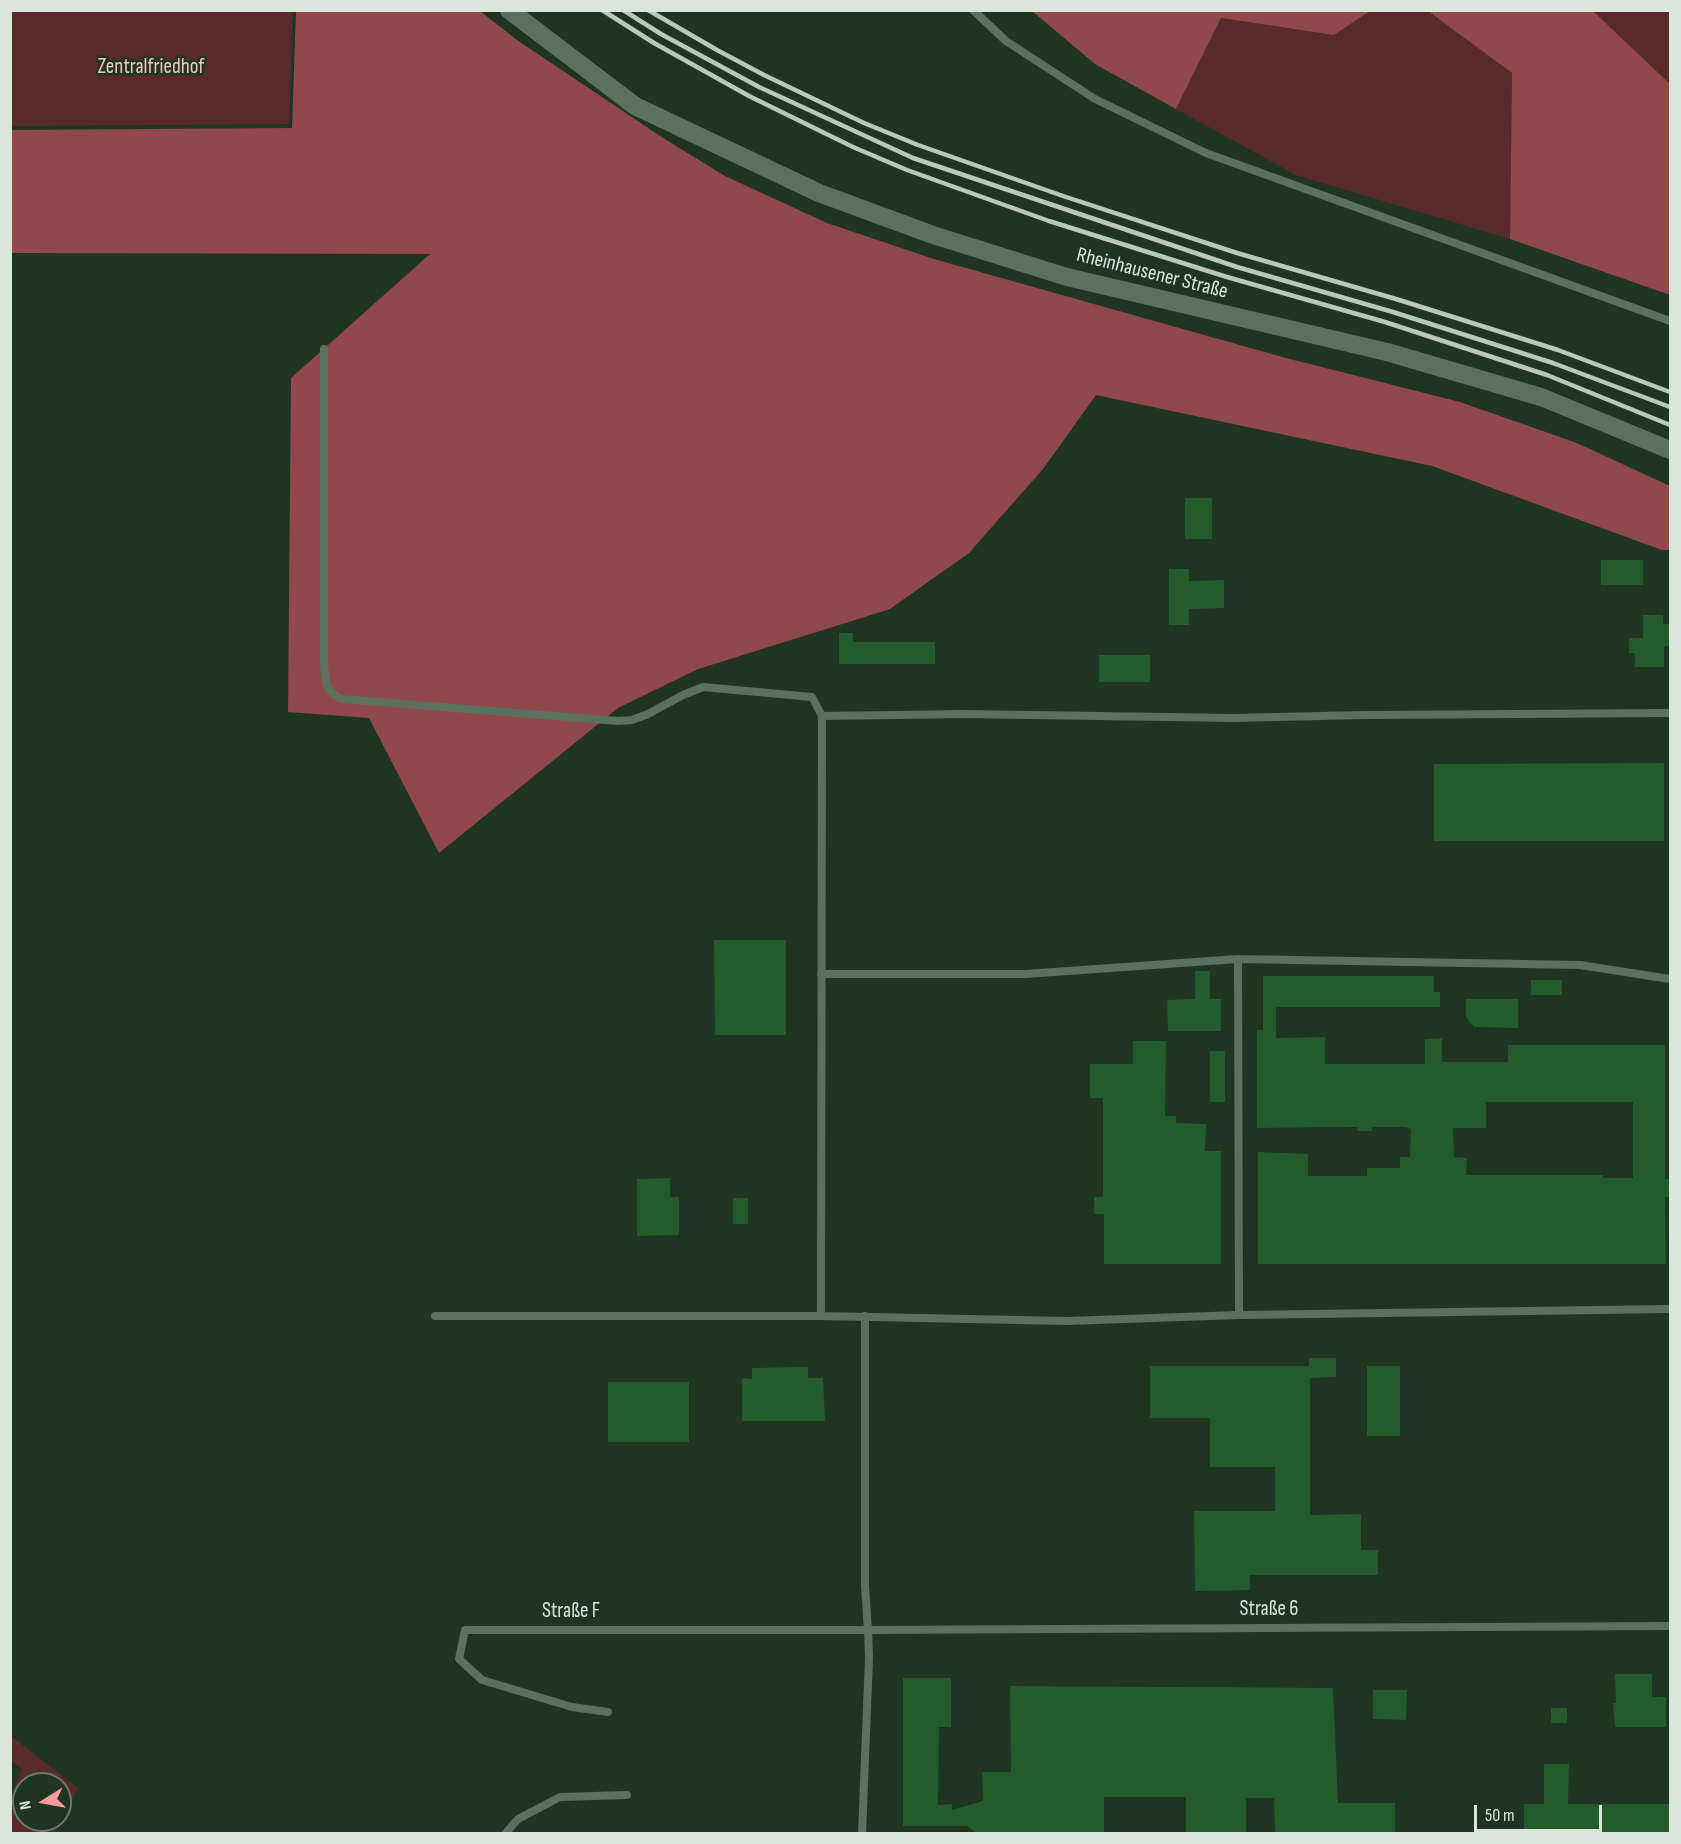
<!DOCTYPE html>
<meta charset="utf-8">
<style>
body{margin:0}
#map{position:relative;width:1681px;height:1844px;overflow:hidden;background:#203422;font-family:"Sofia Sans Condensed",sans-serif}
canvas{display:block}
.frame{position:absolute;inset:0;border:12px solid #dae6da;pointer-events:none}
.north{position:absolute;left:12px;top:1772px;width:60px;height:60px;box-sizing:border-box;background:#203422;border:2px solid #6a7b6c;border-radius:50%;rotate:259deg;font-size:16px;font-weight:700;line-height:24px;text-align:center;color:#dae6da}
.north::after{content:'';display:block;margin:auto;width:21px;height:27px;background:#f59b9b;clip-path:polygon(50% 0,100% 100%,50% 72%,0 100%)}
.scale{position:absolute;left:1474px;top:1805px;width:128px;height:27px;box-sizing:border-box;border:3px solid #dae6da;border-top:0;padding-left:8px;font-size:18px;line-height:21px;white-space:nowrap;color:#dae6da;-webkit-text-stroke:4px #203422;paint-order:stroke}
</style>
<div id="map">
<canvas width="1681" height="1844"></canvas>
<div class="frame"></div>
<div class="north">N</div>
<div class="scale">50 m</div>
</div>
<script>
const context = document.querySelector('canvas').getContext('2d');
context.lineJoin = 'round';
function fill(path, color) {
  context.fillStyle = color;
  context.fill(path, 'evenodd');
}
function shape(rows) {
  const path = new Path2D();
  for (const r of rows) {
    path.moveTo(r[0], r[1]);
    for (let i = 2; i < r.length; i += 2) path.lineTo(r[i], r[i + 1]);
  }
  return path;
}
function stroke(path, color, width, dash) {
  context.strokeStyle = color;
  context.lineWidth = width;
  context.lineCap = dash ? 'butt' : 'round';
  context.setLineDash(dash || []);
  context.stroke(path);
}
function label(font, color, halo, rows, align = 'center') {
  context.font = font + ' "Sofia Sans Condensed",sans-serif';
  context.lineWidth = 5;
  context.setLineDash([]);
  context.textBaseline = 'middle';
  context.strokeStyle = halo;
  context.fillStyle = color;
  for (const [text, x, y, turn = 0] of rows) {
    context.save();
    context.translate(x, y);
    context.rotate((+turn || 0) * Math.PI / 180);
    context.textAlign = isNaN(turn) ? turn : align;
    if (halo) context.strokeText(text, 0, 0);
    context.fillText(text, 0, 0);
    context.restore();
  }
}
fill(shape([
 [10,11,293,11,289,124,11,126],
 [1370,11,1428,11,1512,73,1510,239,1296,175,1176,109,1221,18,1334,35],
 [1593,11,1670,11,1670,84],
 [11,1736,78,1788,55,1833,11,1833,11,1796,22,1769,11,1761],
 [24,1784,60,1784,60,1820,24,1820]
]), '#592a2b');
fill(shape([
 [296,11,480,11,517,40,663,138,725,176,827,223,934,259,1286,358,1460,402,1577,443,1670,486,1670,550,1662,550,1432,466,1096,395,1043,469,969,553,890,609,698,669,618,708,439,853,369,718,288,712,291,378,430,254,11,253,10,130,292,128],
 [1032,11,1370,11,1334,35,1221,18,1176,109,1095,64],
 [1428,11,1593,11,1670,84,1670,295,1510,239,1512,73]
]), '#90484a');
fill(shape([
 [1185,498,1212,498,1212,539,1185,539],
 [1601,560,1643,560,1643,585,1601,585],
 [1169,569,1189,569,1189,581,1224,580,1224,608,1189,609,1189,625,1169,625],
 [1643,615,1663,615,1663,624,1671,624,1671,646,1664,646,1664,667,1635,667,1635,653,1629,653,1629,638,1643,638],
 [839,633,853,633,853,642,935,642,935,664,839,664],
 [1099,655,1150,655,1150,682,1099,682],
 [1664,763,1664,841,1434,841,1434,764],
 [714,940,786,940,786,1035,715,1035],
 [1195,971,1210,971,1210,999,1221,999,1221,1031,1168,1031,1167,1000,1195,999],
 [1263,976,1434,976,1434,992,1440,992,1440,1007,1276,1007,1276,1038,1325,1037,1325,1064,1425,1064,1425,1039,1442,1038,1442,1062,1508,1062,1508,1045,1665,1045,1665,1179,1671,1179,1671,1197,1665,1197,1666,1264,1258,1264,1258,1152,1308,1154,1308,1176,1367,1176,1367,1168,1400,1168,1400,1157,1410,1157,1411,1129,1405,1127,1372,1127,1372,1131,1357,1131,1357,1127,1257,1128,1257,1030,1263,1030],
 [1486,1102,1633,1102,1633,1178,1603,1178,1603,1175,1466,1175,1467,1158,1454,1157,1453,1128,1486,1128],
 [1531,980,1562,980,1562,995,1531,995],
 [1466,999,1518,999,1518,1028,1474,1027,1466,1017],
 [1133,1041,1166,1041,1165,1116,1176,1116,1176,1123,1206,1124,1205,1151,1221,1151,1221,1264,1104,1264,1104,1214,1094,1214,1094,1197,1103,1197,1103,1098,1090,1098,1090,1064,1133,1064],
 [1210,1051,1225,1051,1225,1102,1210,1102],
 [670,1178,670,1197,679,1197,679,1235,637,1236,637,1179],
 [733,1198,748,1198,748,1224,733,1224],
 [1309,1358,1336,1358,1336,1377,1310,1378,1310,1515,1361,1514,1361,1550,1378,1550,1378,1575,1250,1575,1250,1590,1195,1591,1194,1511,1275,1511,1275,1467,1210,1467,1210,1418,1150,1418,1150,1366,1309,1366],
 [1367,1366,1400,1366,1400,1436,1367,1436],
 [808,1367,808,1378,823,1378,825,1421,742,1421,742,1378,752,1379,752,1368],
 [608,1382,689,1382,689,1442,608,1442],
 [1615,1674,1652,1674,1652,1697,1666,1697,1666,1727,1615,1727,1613,1703,1616,1703],
 [903,1678,951,1678,951,1727,939,1727,938,1805,952,1804,952,1810,983,1801,982,1772,1011,1772,1010,1686,1333,1688,1338,1803,1395,1803,1395,1833,1275,1833,1274,1798,1246,1798,1246,1833,1186,1833,1186,1797,1104,1797,1104,1833,975,1832,967,1826,903,1826],
 [1373,1690,1407,1690,1406,1720,1373,1719],
 [1551,1708,1567,1708,1567,1723,1551,1723],
 [1544,1764,1569,1764,1568,1804,1669,1804,1669,1833,1524,1833,1524,1804,1544,1804]
]), '#225b2c');
stroke(shape([
 [10,11,11,10]
]), '#5b6d5c', 3, [3, 3]);
stroke(shape([
 [973,10,1006,41,1095,99,1206,153,1670,321],
 [324,349,324,664,326,683,331,692,341,699,618,721,632,720,648,714,683,695,703,687,812,697,822,716,964,714,1233,718,1364,715,1670,713],
 [822,716,821,1316,1067,1321,1239,1315,1670,1309],
 [821,974,1025,974,1238,959],
 [1239,1315,1238,959,1580,965,1670,979],
 [435,1316,821,1316],
 [865,1316,865,1586,868,1630,1670,1626],
 [608,1712,572,1707,482,1680,459,1659,465,1630,868,1630,869,1658,862,1834],
 [505,1834,518,1819,560,1797,627,1795]
]), '#5b715d', 8);
stroke(shape([
 [509,10,635,106,819,193,933,235,1067,277,1387,352,1541,397,1670,450]
]), '#5b715d', 18);
stroke(shape([
 [602,10,654,43,749,96,853,147,907,170,1049,221,1227,277,1385,322,1547,375,1670,425],
 [623,10,661,34,759,87,913,158,1237,267,1393,312,1553,363,1670,407],
 [648,10,717,50,764,75,864,123,918,145,1063,196,1237,253,1396,299,1558,350,1670,392]
]), '#bac8bb', 4.5);
label('21px', '#f1c4c3', '#203422', [
 ["Zentralfriedhof",151,68]
]);
label('21px', '#dae6da', '#203422', [
 ["Rheinhausener Straße",1152,274,14],
 ["Straße 6",1269,1610],
 ["Straße F",571,1612]
]);
</script>
